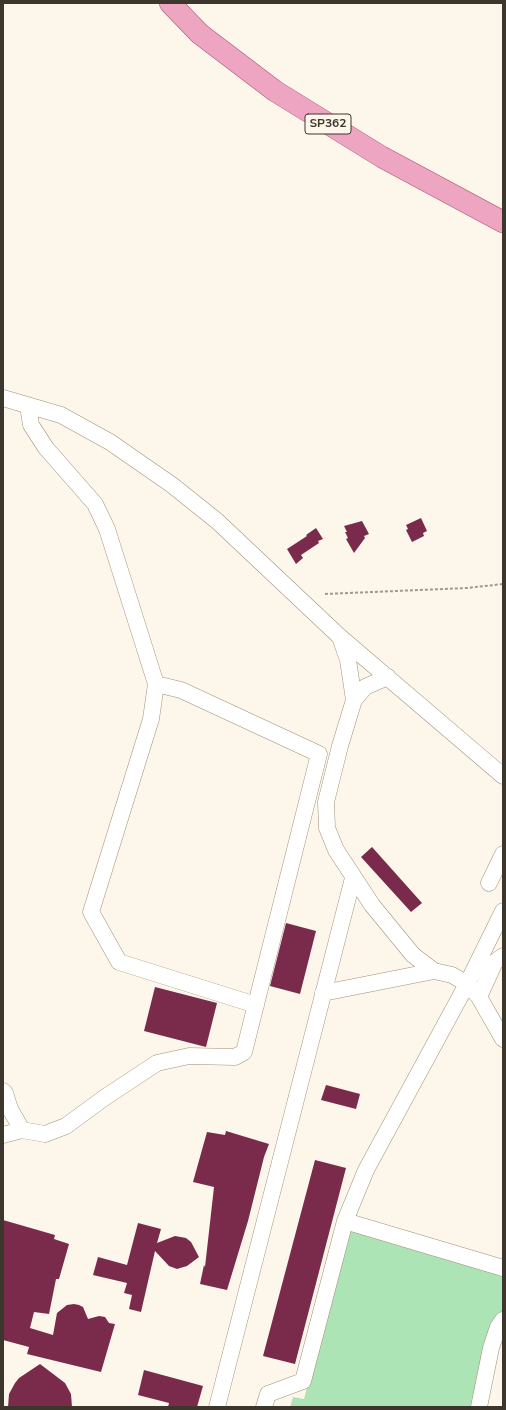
<!DOCTYPE html>
<style>
body{margin:0}
#map{position:relative;width:506px;height:1410px;overflow:hidden;background:#fdf6eb;font-family:"Nunito Sans",sans-serif}
canvas{display:block}
.frame{position:absolute;inset:0;border:4px solid #3d362c;pointer-events:none}
</style>
<div id="map">
<canvas width="506" height="1410"></canvas>
<div class="frame"></div>
</div>
<script>
const context = document.querySelector('canvas').getContext('2d');
context.lineJoin = 'round';
function fill(path, color) {
  context.fillStyle = color;
  context.fill(path, 'evenodd');
}
function shape(rows) {
  const path = new Path2D();
  for (const r of rows) {
    path.moveTo(r[0], r[1]);
    for (let i = 2; i < r.length; i += 2) path.lineTo(r[i], r[i + 1]);
  }
  return path;
}
function stroke(path, color, width, dash) {
  context.strokeStyle = color;
  context.lineWidth = width;
  context.lineCap = dash ? 'butt' : 'round';
  context.setLineDash(dash || []);
  context.stroke(path);
}
function label(font, color, halo, rows, align = 'center') {
  context.font = font + ' "Nunito Sans",sans-serif';
  context.lineWidth = 4;
  context.setLineDash([]);
  context.textBaseline = 'middle';
  context.strokeStyle = halo;
  context.fillStyle = color;
  for (const [text, x, y, turn = 0] of rows) {
    context.save();
    context.translate(x, y);
    context.rotate((+turn || 0) * Math.PI / 180);
    context.textAlign = isNaN(turn) ? turn : align;
    if (halo) context.strokeText(text, 0, 0);
    context.fillText(text, 0, 0);
    context.restore();
  }
}
fill(shape([
 [351,1228,503,1272,503,1312,500,1316,476,1407,290,1407,293,1397,304,1399,349,1231]
]), '#ace4b6');
fill(shape([
 [421,518,427,531,423,533,424,536,412,542,406,530,408,529,406,525],
 [362,521,369,534,364,536,365,538,354,553,346,539,348,538,345,532,347,532,344,526],
 [316,528,323,539,318,541,319,543,301,555,303,558,296,564,287,549,307,536,306,535],
 [372,847,422,903,411,912,361,857],
 [286,923,316,931,300,994,270,986],
 [155,987,217,1003,206,1047,144,1031],
 [326,1085,360,1094,356,1109,321,1100],
 [226,1131,269,1144,264,1157,248,1221,227,1290,200,1284,204,1265,205,1267,214,1187,193,1182,207,1132,225,1135],
 [315,1160,346,1168,295,1364,263,1356],
 [3,1220,55,1235,54,1239,69,1244,59,1279,56,1279,49,1314,34,1312,30,1328,53,1335,57,1313,67,1305,74,1304,79,1305,83,1307,88,1319,99,1316,105,1317,109,1323,115,1324,101,1372,27,1354,29,1347,3,1340],
 [138,1223,161,1229,157,1243,175,1236,186,1238,191,1242,199,1257,187,1266,177,1269,169,1266,155,1251,141,1312,129,1309,132,1295,124,1293,127,1283,93,1275,98,1257,127,1265],
 [40,1364,65,1383,71,1394,72,1407,8,1407,9,1394,15,1383,19,1378],
 [144,1370,203,1386,197,1407,168,1407,169,1403,138,1395]
]), '#7a2b4b');
const minor = shape([
 [3,398,61,415,110,442,172,485,217,521,339,636,503,776],
 [28,406,31,425,46,448,95,504,107,529,156,684,151,719,91,912,119,962,256,1005],
 [340,637,348,660,354,700],
 [388,677,365,687,354,700,340,746,326,802,327,828,336,850,372,905,413,955,434,971,452,975,467,984,479,997,503,1039],
 [489,883,503,854],
 [323,993,434,971],
 [479,997,495,962,503,956],
 [3,1091,5,1093,10,1109,22,1130],
 [3,1135,22,1130,45,1134,66,1126,104,1098,157,1063,189,1056,235,1057,244,1052,319,754,181,690,156,684],
 [345,1221,503,1268],
 [217,1407,353,878],
 [264,1407,268,1394,303,1381,345,1221,366,1170,467,984,503,911],
 [479,1407,491,1348,498,1327,503,1320]
]);
const major = shape([
 [170,3,200,34,275,91,382,157,503,222]
]);
stroke(minor, '#a19179', 17);
stroke(major, '#a85772', 22);
stroke(shape([
 [325,594,467,588,503,584]
]), '#a0998e', 2, [3, 2]);
stroke(minor, '#fff', 16);
stroke(major, '#eda5c1', 21);
for (const [x, y, w] of [
 [328,124,46]
]) {
  const box = new Path2D();
  box.roundRect(x - w / 2, y - 10, w, 20, 3);
  context.fillStyle = '#fdf6eb';
  context.fill(box);
  stroke(box, '#3d362c', 1);
}
label('bold 12px', '#3d362c', null, [
 ["SP362",328,124]
]);
</script>
